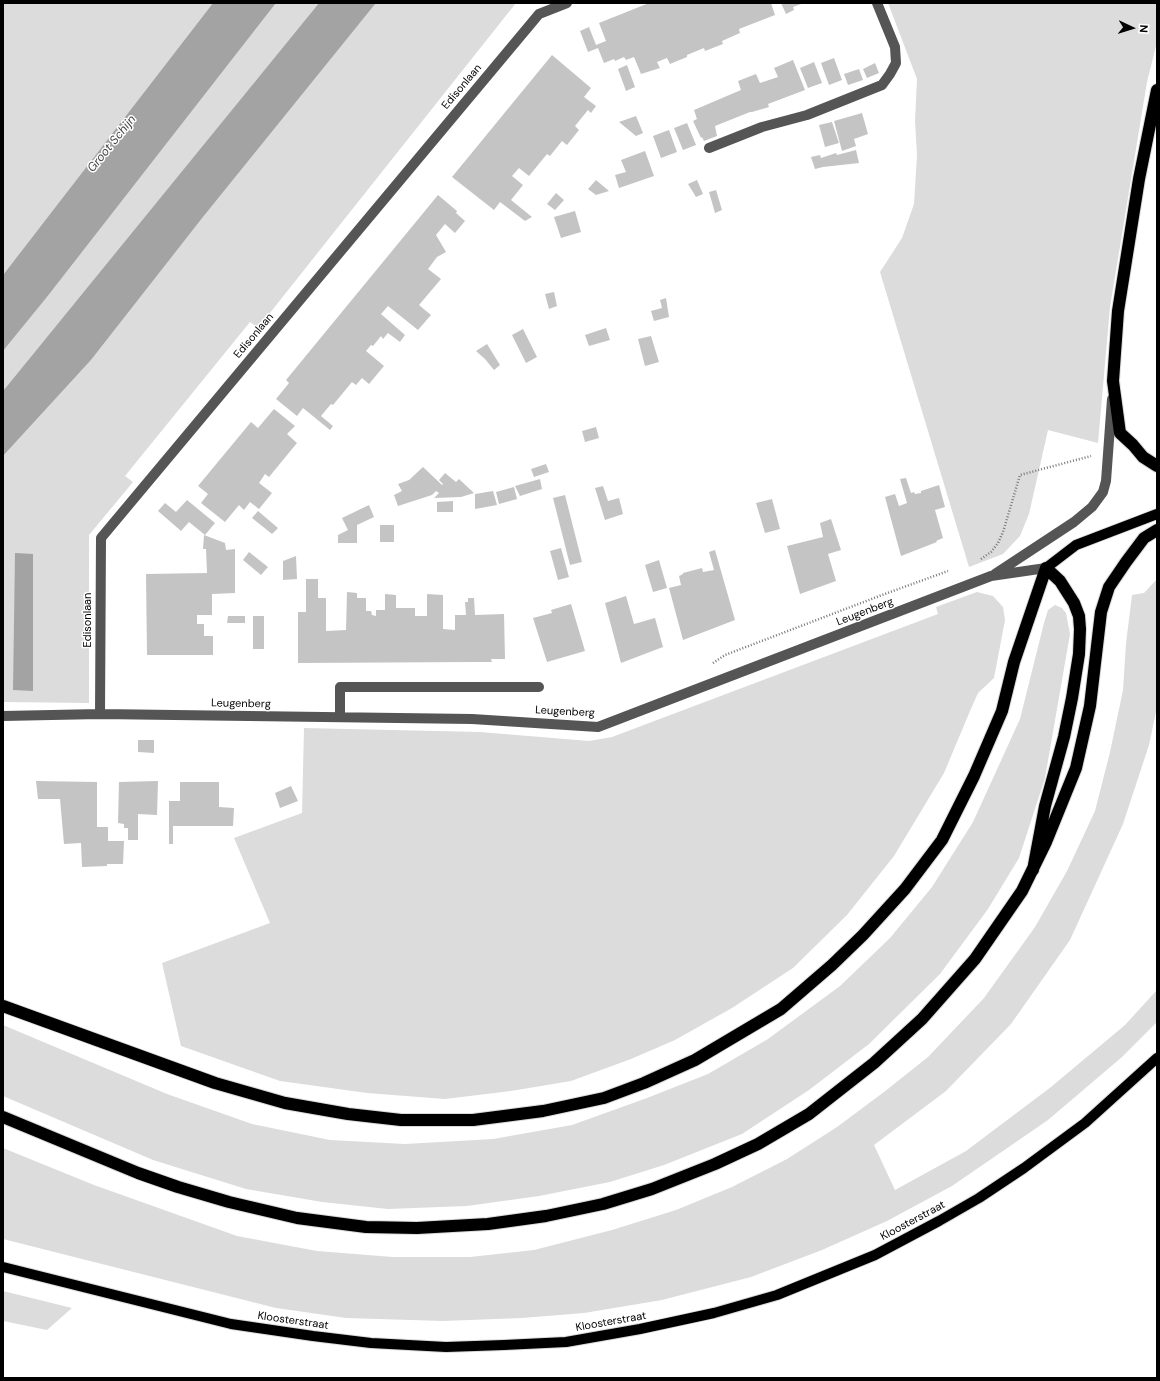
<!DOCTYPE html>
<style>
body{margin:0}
#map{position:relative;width:1160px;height:1381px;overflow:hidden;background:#fff;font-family:"DM Sans",sans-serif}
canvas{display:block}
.frame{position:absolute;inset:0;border:4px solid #000;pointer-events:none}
.north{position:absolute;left:1112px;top:8px;width:40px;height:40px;-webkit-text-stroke:3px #fff;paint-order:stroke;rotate:94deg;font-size:11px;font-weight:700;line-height:16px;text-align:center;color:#000}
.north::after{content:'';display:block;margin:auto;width:14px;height:18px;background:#000;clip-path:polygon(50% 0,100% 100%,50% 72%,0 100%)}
</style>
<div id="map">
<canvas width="1160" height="1381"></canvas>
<div class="frame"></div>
<div class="north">N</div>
</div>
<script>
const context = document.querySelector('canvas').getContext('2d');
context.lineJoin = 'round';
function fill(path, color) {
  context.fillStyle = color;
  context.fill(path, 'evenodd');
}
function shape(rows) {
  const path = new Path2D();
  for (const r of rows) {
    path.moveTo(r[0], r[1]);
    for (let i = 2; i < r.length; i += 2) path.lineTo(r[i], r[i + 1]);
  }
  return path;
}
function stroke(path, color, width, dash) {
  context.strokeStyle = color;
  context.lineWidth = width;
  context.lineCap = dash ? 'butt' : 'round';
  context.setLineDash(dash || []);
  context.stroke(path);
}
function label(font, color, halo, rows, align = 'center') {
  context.font = font + ' "DM Sans",sans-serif';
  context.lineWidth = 3;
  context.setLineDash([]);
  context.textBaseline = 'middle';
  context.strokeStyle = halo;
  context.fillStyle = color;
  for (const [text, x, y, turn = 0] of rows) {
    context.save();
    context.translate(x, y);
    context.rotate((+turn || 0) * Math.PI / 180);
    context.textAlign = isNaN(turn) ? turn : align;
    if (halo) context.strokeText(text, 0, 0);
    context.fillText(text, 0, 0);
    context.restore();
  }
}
fill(shape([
 [3,3,213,3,3,275],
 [276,3,319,3,3,391,3,351,47,297],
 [376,3,516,3,258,328,250,322,125,476,133,482,89,535,89,703,3,702,3,456,91,360,203,217],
 [888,3,1157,3,1157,42,1147,82,1110,307,1098,443,1048,430,1029,514,1020,536,1003,554,969,567,880,272,902,238,914,204,917,155,915,121,917,79],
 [1157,579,1157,707,1149,745,1123,824,1070,940,1011,1024,946,1091,874,1145,895,1190,966,1151,1051,1087,1125,1025,1157,990,1157,1022,1122,1057,1048,1120,952,1186,887,1221,822,1250,751,1277,662,1300,584,1313,522,1318,443,1321,346,1318,276,1308,3,1239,3,1148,94,1185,237,1236,317,1251,393,1257,470,1257,534,1250,612,1230,676,1210,732,1187,787,1159,837,1127,884,1092,928,1057,984,998,1035,927,1067,871,1095,811,1110,752,1123,690,1126,643,1132,595,1144,593],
 [977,592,993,596,1003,607,1005,620,994,678,978,693,970,711,944,773,894,856,847,915,793,968,732,1008,675,1040,631,1059,571,1081,511,1091,445,1099,367,1093,280,1081,181,1046,162,963,270,923,234,838,302,813,304,728,480,732,589,741,612,737,938,614,936,607],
 [1055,605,1062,608,1066,613,1070,634,1045,778,1019,858,988,909,940,974,869,1044,809,1090,742,1134,664,1165,610,1182,539,1196,467,1206,388,1209,322,1202,246,1189,153,1160,3,1096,3,1025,167,1094,252,1124,330,1140,405,1144,493,1139,572,1125,647,1098,708,1074,768,1039,840,986,890,938,932,887,973,822,1020,719,1044,623,1048,610],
 [3,1291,72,1308,47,1330,3,1321]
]), '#dcdcdc');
fill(shape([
 [213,3,276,3,47,297,3,351,3,275],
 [319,3,376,3,203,217,91,360,3,456,3,391],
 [15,553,33,554,33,691,13,690]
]), '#a3a3a3');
fill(shape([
 [649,3,771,3,775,15,739,29,740,33,722,41,723,44,705,51,704,48,687,55,687,57,670,64,667,58,657,62,660,68,641,74,634,57,626,60,624,57,615,61,614,59,604,63,598,48,588,52,580,31,589,27,596,45,606,41,599,23],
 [781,3,804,3,793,7,794,10,786,14],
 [552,55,591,88,584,97,596,106,591,113,588,110,575,126,579,130,567,145,562,141,550,156,547,154,529,176,519,168,512,176,523,185,511,200,532,217,525,221,500,202,494,210,452,177],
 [834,58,842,80,829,85,821,63],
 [793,60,805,90,768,104,769,107,752,112,750,112,715,126,717,136,704,141,702,137,701,138,693,121,697,119,694,110,741,90,738,81,756,74,760,83,778,77,774,68],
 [814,62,822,83,808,88,800,68],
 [875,63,879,73,867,78,863,69],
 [627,65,635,87,626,91,618,69],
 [859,69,863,80,848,85,844,74],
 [862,113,868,134,854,139,856,146,842,151,834,121],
 [636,116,643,133,636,136,619,122],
 [832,122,839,143,825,147,819,125],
 [687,123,696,145,683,150,674,128],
 [669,130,677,152,661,158,653,136],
 [856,150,859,163,823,167,815,169,811,157,820,155,821,158,836,153,837,155],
 [645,151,654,176,619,188,615,175,626,172,621,160],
 [596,180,609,191,596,195,588,189],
 [697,180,703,194,696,197,688,184],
 [716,190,722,210,715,213,709,192],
 [556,193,564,200,555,210,547,204],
 [438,195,457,211,456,213,465,221,455,233,445,224,436,235,446,252,437,257,428,269,441,279,419,305,431,315,418,330,388,306,381,314,405,335,400,342,388,333,383,339,381,336,373,346,371,345,366,351,384,366,369,384,362,378,356,385,352,382,333,405,331,404,321,416,333,426,330,430,303,408,297,416,276,399,289,383,286,380],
 [575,211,581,232,561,238,554,217],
 [554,292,557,306,549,309,545,294],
 [666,298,669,317,654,321,651,311,662,308,660,300],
 [606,328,610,340,589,346,585,335],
 [523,329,537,357,526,363,512,335],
 [651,336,659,362,645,366,638,339],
 [487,344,500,365,494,370,485,359,476,351],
 [274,409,295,426,287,434,297,443,269,477,265,474,259,483,272,493,259,509,250,502,244,510,239,505,225,522,201,503,208,494,198,486,251,422,258,428],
 [596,427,599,438,585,442,582,431],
 [546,464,549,472,534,477,531,469],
 [423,467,442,485,443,484,439,480,445,473,456,482,459,479,474,493,461,497,434,498,439,493,436,491,432,495,398,506,394,495,402,491,398,484,409,480],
 [906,478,911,493,914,492,915,494,921,493,921,491,939,485,945,507,935,510,943,538,936,541,937,542,901,556,885,497,895,494,899,506,907,503,900,479],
 [540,479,542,489,520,496,515,486],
 [603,486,608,501,619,498,623,514,605,520,595,488],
 [514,487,517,499,499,504,496,492],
 [493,491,497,505,475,509,475,494],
 [565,495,582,562,570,565,553,498],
 [772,499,780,529,765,533,756,503],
 [187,500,215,523,205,535,189,522,181,531,158,511,165,503,176,512],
 [453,501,453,512,437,512,437,502],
 [369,505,374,517,357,525,357,543,338,543,338,535,348,530,342,518],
 [258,511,278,528,272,534,252,518],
 [831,519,841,550,828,554,836,581,800,594,787,546,823,537,820,523],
 [380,525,394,525,394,542,380,542],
 [204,535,225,543,226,550,235,549,235,593,212,594,212,615,197,615,197,624,204,624,204,636,213,636,213,655,147,655,146,574,207,573,206,549,203,549],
 [561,548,569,577,558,580,550,551],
 [715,550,735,620,683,640,669,588,681,585,679,576,683,574,683,573,702,568,703,572,714,570,709,552],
 [249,552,268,567,261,575,243,560],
 [296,556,297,579,283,580,283,561],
 [659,560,667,588,653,592,645,565],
 [306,579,318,579,318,598,326,598,326,631,346,630,347,592,357,593,357,598,366,598,366,611,371,611,372,615,376,616,376,610,385,610,385,594,396,595,396,608,415,608,415,616,427,616,427,594,443,595,443,629,455,630,455,615,466,615,465,602,468,602,468,598,474,598,475,615,504,614,505,659,491,659,492,662,475,662,298,663,298,612,306,612],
 [626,596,634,624,655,618,663,647,621,663,605,603],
 [571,604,585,651,547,662,533,618,552,613,551,610],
 [228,616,245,616,245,623,227,623],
 [253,616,264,616,264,649,253,649],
 [138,740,154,740,154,753,138,752],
 [36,781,97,782,97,827,108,827,108,841,124,841,123,864,107,864,107,866,82,867,81,843,64,844,60,799,38,799],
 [158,781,157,815,138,814,138,840,128,840,128,828,124,828,124,824,118,823,119,782],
 [180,782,219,782,219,807,234,808,233,826,173,826,173,844,169,844,169,801,180,801],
 [291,786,298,801,280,808,275,793]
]), '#c4c4c4');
const major = shape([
 [1046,568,1076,545,1157,514],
 [3,1267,231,1324,313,1336,371,1343,446,1347,504,1345,566,1342,640,1329,714,1313,777,1295,875,1255,939,1221,979,1198,1024,1168,1085,1123,1157,1058]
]);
const highway = shape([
 [1157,90,1139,179,1118,311,1113,381,1120,433,1133,445,1143,457,1157,466],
 [3,1006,215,1083,285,1103,348,1114,401,1120,473,1120,543,1111,604,1098,644,1083,695,1060,781,1009,832,965,863,935,905,889,942,840,974,776,1002,711,1014,662,1046,568,1060,581,1074,603,1079,616,1080,629,1079,654,1072,698,1064,737,1045,806,1033,870],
 [3,1117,138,1173,178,1187,229,1202,297,1218,366,1227,417,1228,488,1224,546,1216,603,1204,652,1189,715,1164,758,1144,809,1114,874,1063,922,1019,975,959,1022,891,1046,842,1076,768,1090,706,1101,612,1109,587,1126,562,1144,538,1157,530]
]);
stroke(major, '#dbdbdb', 12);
stroke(highway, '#dbdbdb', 14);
stroke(shape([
 [981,559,991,552,998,543,1003,532,1020,475,1091,456],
 [713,663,725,655,882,595,948,571]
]), '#777', 2.5, [1, 2]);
stroke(shape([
 [709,148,762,127,807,115,882,85,890,74,896,63,895,47,877,3],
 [995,574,1074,522,1092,507,1103,492,1106,481,1112,399],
 [100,714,101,538,539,14,567,3],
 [3,716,100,714,472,719,598,727,991,576,1046,568],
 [340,717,340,687,539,687]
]), '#555', 10);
stroke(major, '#000', 10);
stroke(highway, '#000', 12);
label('11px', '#000', '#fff', [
 ["Edisonlaan",462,87,-50],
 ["Edisonlaan",254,336,-50],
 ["Leugenberg",865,612,-21],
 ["Edisonlaan",88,620,-90],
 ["Leugenberg",241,704,1],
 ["Leugenberg",565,712,3],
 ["Kloosterstraat",913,1221,-28],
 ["Kloosterstraat",293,1321,8],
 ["Kloosterstraat",611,1322,-10]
]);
label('italic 12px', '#444', '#fff', [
 ["Groot Schijn",112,144,-51]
]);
</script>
